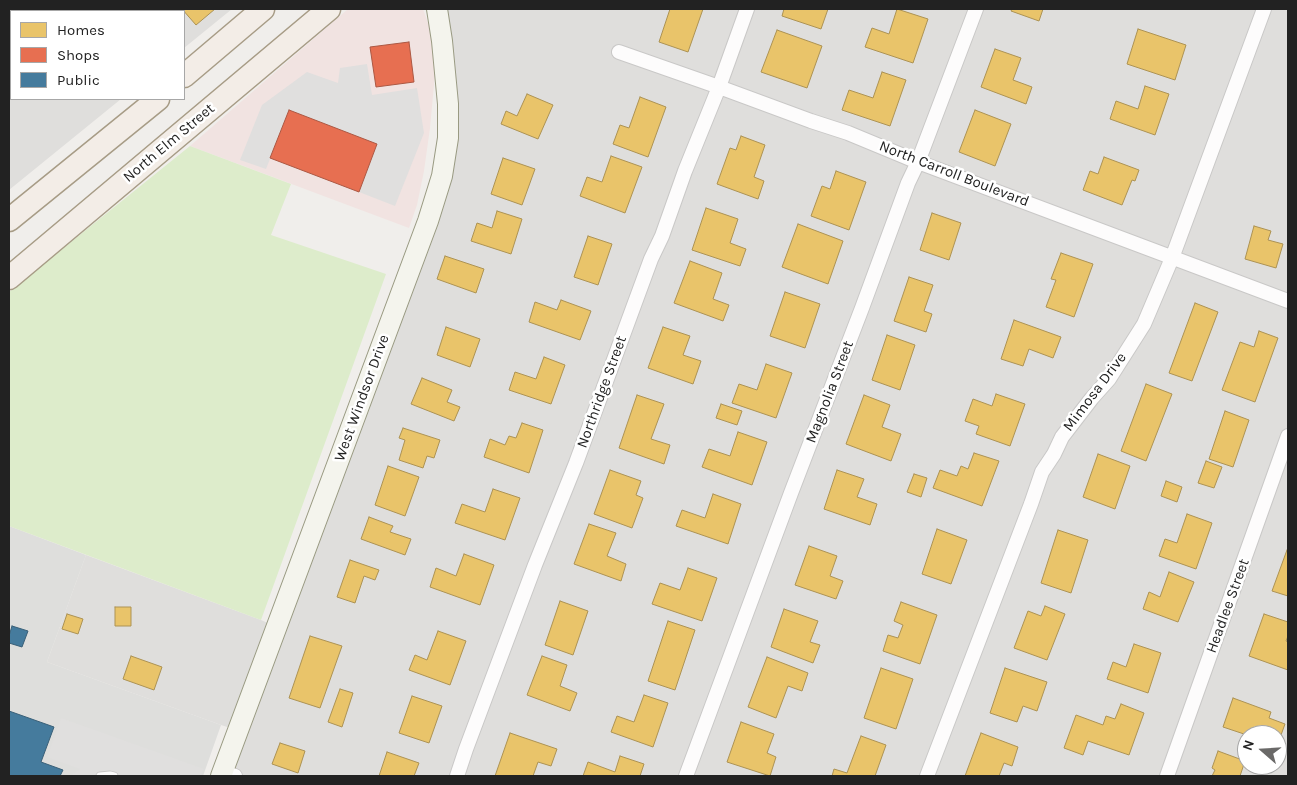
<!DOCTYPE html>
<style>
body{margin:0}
#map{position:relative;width:1297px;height:785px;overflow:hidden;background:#f0eeeb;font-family:Karla,sans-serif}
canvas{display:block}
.frame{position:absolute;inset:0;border:10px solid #222;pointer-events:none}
.legend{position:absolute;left:10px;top:10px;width:175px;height:90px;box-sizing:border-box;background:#fff;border:1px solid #a7a7a7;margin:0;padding:6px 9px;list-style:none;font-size:15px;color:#222}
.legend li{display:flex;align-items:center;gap:10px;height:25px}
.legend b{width:25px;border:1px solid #a7a7a7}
.north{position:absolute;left:1237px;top:725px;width:50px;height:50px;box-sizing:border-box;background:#fff;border:1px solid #a7a7a7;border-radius:50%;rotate:289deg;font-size:14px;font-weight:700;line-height:20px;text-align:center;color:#222}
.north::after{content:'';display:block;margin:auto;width:18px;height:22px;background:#6a6968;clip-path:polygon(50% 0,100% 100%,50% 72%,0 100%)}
</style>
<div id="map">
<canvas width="1297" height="785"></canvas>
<div class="frame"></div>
<ul class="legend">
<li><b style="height:14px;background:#e9c46a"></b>Homes</li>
<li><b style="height:14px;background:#e76f51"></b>Shops</li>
<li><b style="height:14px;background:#457b9d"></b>Public</li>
</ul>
<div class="north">N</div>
</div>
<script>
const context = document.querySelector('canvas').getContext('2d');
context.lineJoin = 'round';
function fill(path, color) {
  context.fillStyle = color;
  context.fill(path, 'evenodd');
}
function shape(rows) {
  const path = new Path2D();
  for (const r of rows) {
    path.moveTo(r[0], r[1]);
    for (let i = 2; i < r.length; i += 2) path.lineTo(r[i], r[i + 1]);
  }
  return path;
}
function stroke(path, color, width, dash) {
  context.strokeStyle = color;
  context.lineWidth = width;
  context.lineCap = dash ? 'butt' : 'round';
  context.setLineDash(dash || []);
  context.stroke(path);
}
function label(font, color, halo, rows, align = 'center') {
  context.font = font + ' Karla,sans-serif';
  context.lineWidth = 5;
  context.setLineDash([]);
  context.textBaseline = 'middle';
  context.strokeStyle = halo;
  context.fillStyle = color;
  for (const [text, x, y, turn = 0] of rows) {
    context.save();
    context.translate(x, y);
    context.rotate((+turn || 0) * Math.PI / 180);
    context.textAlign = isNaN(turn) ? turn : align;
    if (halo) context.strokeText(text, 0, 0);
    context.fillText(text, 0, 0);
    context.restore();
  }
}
fill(shape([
 [9,9,232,9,184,48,184,11,11,11,11,99,121,99,9,190],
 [433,9,1288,9,1288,776,228,776,243,732,221,725,47,662,86,555,261,620,281,629,442,176,442,41],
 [1247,735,1277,735,1277,765,1247,765]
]), '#dfdedc');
fill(shape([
 [348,9,423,9,434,40,435,74,430,128,424,171,417,205,409,228,190,146]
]), '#f1e3e1');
fill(shape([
 [9,526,86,555,47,662,221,725,203,776,9,776]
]), '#dededc');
fill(shape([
 [190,146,291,184,271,235,386,274,261,620,9,526,9,292]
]), '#ddeccb');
fill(shape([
 [367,64,372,95,417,88,424,133,395,206,359,192,377,144,289,110,266,169,240,160,262,105,307,72,338,83,340,68],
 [61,718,204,769,201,776,70,776,80,769,47,757]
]), '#e0dfde');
const homes = shape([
 [151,9,170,9,172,11,148,11,151,9],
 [182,9,215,9,196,25,182,9],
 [670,9,703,9,688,52,659,42,670,9],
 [784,9,828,9,821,29,782,16,784,9],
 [897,9,928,19,913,63,865,47,872,28,889,34,897,9],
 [1012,9,1043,9,1039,21,1011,11,1012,9],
 [1138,29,1186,45,1175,80,1127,64,1138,29],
 [777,30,822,46,807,88,761,72,777,30],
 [995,49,1021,58,1013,80,1032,87,1026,104,981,87,995,49],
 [882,72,906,80,890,126,842,110,849,90,873,98,882,72],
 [1145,86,1169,94,1155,135,1110,119,1116,101,1138,109,1145,86],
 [527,94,553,105,538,139,501,124,506,111,517,116,527,94],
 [640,97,666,107,648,157,613,144,620,125,629,128,640,97],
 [975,110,1011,124,995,166,959,152,975,110],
 [741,136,765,145,754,177,764,181,758,199,717,184,730,148,736,150,741,136],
 [611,156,642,167,625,213,580,196,587,177,602,182,611,156],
 [1104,157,1139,170,1135,181,1132,180,1122,205,1083,190,1090,171,1098,174,1104,157],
 [503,158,535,169,522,205,491,194,503,158],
 [836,171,866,182,849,230,811,216,822,186,830,189,836,171],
 [706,208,738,219,730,243,746,249,740,266,692,250,706,208],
 [497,211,522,219,511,254,471,241,477,223,492,228,497,211],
 [932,213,961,223,949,260,920,250,932,213],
 [798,224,843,241,828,284,782,267,798,224],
 [1254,226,1271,231,1268,240,1283,244,1276,268,1245,259,1254,226],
 [588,236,612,244,598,285,574,277,588,236],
 [1061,253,1093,264,1074,317,1046,307,1056,280,1051,279,1061,253],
 [445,256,484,269,476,293,437,279,445,256],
 [690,261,722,273,713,299,729,305,723,321,674,303,690,261],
 [909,277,933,285,924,311,932,314,926,332,894,321,909,277],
 [785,292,820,304,805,348,770,336,785,292],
 [561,300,591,311,580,340,529,322,535,302,557,310,561,300],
 [1195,303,1218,312,1192,381,1169,373,1195,303],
 [1014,320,1061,337,1053,358,1029,349,1023,366,1001,359,1014,320],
 [446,327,480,339,470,367,437,355,446,327],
 [663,327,690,336,683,355,701,361,693,384,648,368,663,327],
 [1259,331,1278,338,1255,402,1222,390,1240,342,1254,347,1259,331],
 [887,335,915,345,900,390,872,380,887,335],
 [544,357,565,365,551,404,509,390,515,372,536,379,544,357],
 [766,364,792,373,776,418,732,403,739,384,757,390,766,364],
 [422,378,452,390,447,402,460,407,454,421,411,404,422,378],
 [1146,384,1172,394,1146,461,1121,451,1146,384],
 [996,394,1025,404,1010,446,976,434,979,426,965,421,973,399,992,406,996,394],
 [637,395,664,404,651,439,670,445,664,464,619,448,637,395],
 [864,395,890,405,882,427,901,434,891,461,846,444,864,395],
 [721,404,742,411,737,425,716,418,721,404],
 [1225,411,1249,420,1233,467,1209,459,1225,411],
 [522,423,543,430,529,473,484,457,490,439,505,445,509,436,516,438,522,423],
 [403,428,440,440,434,458,427,456,423,468,399,460,405,440,399,438,403,428],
 [738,432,767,442,752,485,702,467,709,449,730,456,738,432],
 [974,453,999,461,982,506,933,488,940,470,957,476,961,466,968,469,974,453],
 [1098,454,1130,466,1115,509,1083,497,1098,454],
 [1206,461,1222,467,1214,488,1198,483,1206,461],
 [388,466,419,477,405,516,375,505,388,466],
 [610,470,641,481,636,495,643,498,632,528,594,514,610,470],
 [837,470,864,479,857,497,877,504,870,525,824,509,837,470],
 [914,474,927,478,921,497,907,492,914,474],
 [1166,481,1182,487,1177,502,1161,496,1166,481],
 [493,489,520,498,505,540,455,523,462,504,485,512,493,489],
 [713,494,741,504,728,544,676,526,682,510,705,518,713,494],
 [1187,514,1212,523,1196,569,1159,556,1165,539,1177,543,1187,514],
 [369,517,393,526,390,532,411,539,405,555,361,539,369,517],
 [589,524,616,533,607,556,626,564,621,581,574,564,589,524],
 [937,529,967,540,951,584,922,574,937,529],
 [1058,530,1088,540,1071,593,1041,583,1058,530],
 [809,546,837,556,830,576,843,581,836,599,795,585,809,546],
 [1287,550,1288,550,1288,596,1272,591,1287,550],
 [464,554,494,565,480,605,430,587,436,568,456,576,464,554],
 [350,560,379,570,375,580,364,576,355,603,337,597,350,560],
 [688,568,717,578,702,621,652,604,660,583,680,590,688,568],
 [1169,572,1194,582,1178,622,1143,609,1149,592,1160,597,1169,572],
 [560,601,588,611,573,655,545,645,560,601],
 [901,602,937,615,920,664,883,651,888,635,898,638,903,625,894,621,901,602],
 [1045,606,1065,614,1047,660,1014,648,1028,611,1041,616,1045,606],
 [115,607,131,607,131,626,115,626,115,607],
 [784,609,818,621,810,642,820,645,813,663,771,647,784,609],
 [67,614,83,619,78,634,62,629,67,614],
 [1264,614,1288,622,1288,636,1286,641,1288,642,1288,670,1249,656,1264,614],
 [668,621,695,630,675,690,648,681,668,621],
 [438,631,466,641,450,685,409,670,415,655,427,660,438,631],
 [310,636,342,646,320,708,289,698,310,636],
 [1134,644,1161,653,1148,693,1107,679,1113,662,1126,667,1134,644],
 [131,656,162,667,154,690,123,679,131,656],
 [542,656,567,665,560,686,577,693,570,711,527,695,542,656],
 [767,657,808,673,802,691,788,686,776,718,748,707,767,657],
 [881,668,913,679,896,729,864,718,881,668],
 [1005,668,1047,682,1037,711,1023,706,1017,722,990,713,1005,668],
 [340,689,353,693,342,727,328,722,340,689],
 [644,695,668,703,653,747,611,732,617,716,634,722,644,695],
 [412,696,442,706,429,743,399,733,412,696],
 [1233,698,1271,712,1269,718,1285,724,1277,746,1277,735,1247,735,1223,727,1233,698],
 [1121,704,1144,713,1129,755,1088,741,1083,755,1064,748,1076,715,1103,725,1106,716,1115,719,1121,704],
 [741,722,774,734,767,753,776,757,770,776,727,762,741,722],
 [510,733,557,749,551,766,538,762,533,776,495,776,510,733],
 [981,733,1018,747,1012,766,1004,763,999,776,965,776,981,733],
 [861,736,886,745,875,776,832,776,834,769,847,773,861,736],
 [280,743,305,751,298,773,272,764,280,743],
 [1218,751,1245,761,1240,776,1212,776,1215,770,1212,768,1218,751],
 [387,752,419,763,414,776,379,776,387,752],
 [620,756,644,764,640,776,583,776,588,762,615,772,620,756]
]);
fill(homes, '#e9c46a');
stroke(homes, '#ad9354', 1);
const shops = shape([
 [409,42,414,82,376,87,370,47,409,42],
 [289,110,377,144,359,192,270,158,289,110]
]);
fill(shops, '#e76f51');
stroke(shops, '#ac5843', 1);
const public = shape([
 [12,626,28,631,22,647,9,643,9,636,12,626],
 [9,711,54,727,41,762,63,770,60,776,9,776,9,711]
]);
fill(public, '#457b9d');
stroke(public, '#3a6078', 1);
const lane = shape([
 [100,776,110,775,114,776]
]);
const street = shape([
 [88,11,91,9],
 [619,52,719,87,811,121,848,133,918,162,1288,301],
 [223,772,235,776],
 [457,776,466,749,535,565,576,463,651,259,662,236,685,171,719,87,747,9],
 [686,776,791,493,862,308,908,183,918,162,976,9],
 [927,776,1031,504,1042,472,1054,454,1062,437,1092,398,1109,379,1144,324,1172,258,1264,9],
 [1167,776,1288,436]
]);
const secondary = shape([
 [221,776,428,221,442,176,448,138,448,104,442,41,437,9]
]);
const primary = shape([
 [184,76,263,9],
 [9,220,158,99],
 [9,278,329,9]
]);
stroke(lane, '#c9c8c7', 9);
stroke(street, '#c9c8c7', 16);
stroke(secondary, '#999a82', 22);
stroke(primary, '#a79c86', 25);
stroke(lane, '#fdfcfc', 7);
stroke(street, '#fdfcfc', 14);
stroke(secondary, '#f4f4ed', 20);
stroke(primary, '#f3ede7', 22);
label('15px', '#222', '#fff', [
 ["North Elm Street",169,143,-40],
 ["North Carroll Boulevard",954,174,21],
 ["Northridge Street",602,392,-70],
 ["Magnolia Street",830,392,-69],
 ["Mimosa Drive",1095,392,-53],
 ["West Windsor Drive",362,398,-70],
 ["Headlee Street",1228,606,-70]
]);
</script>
